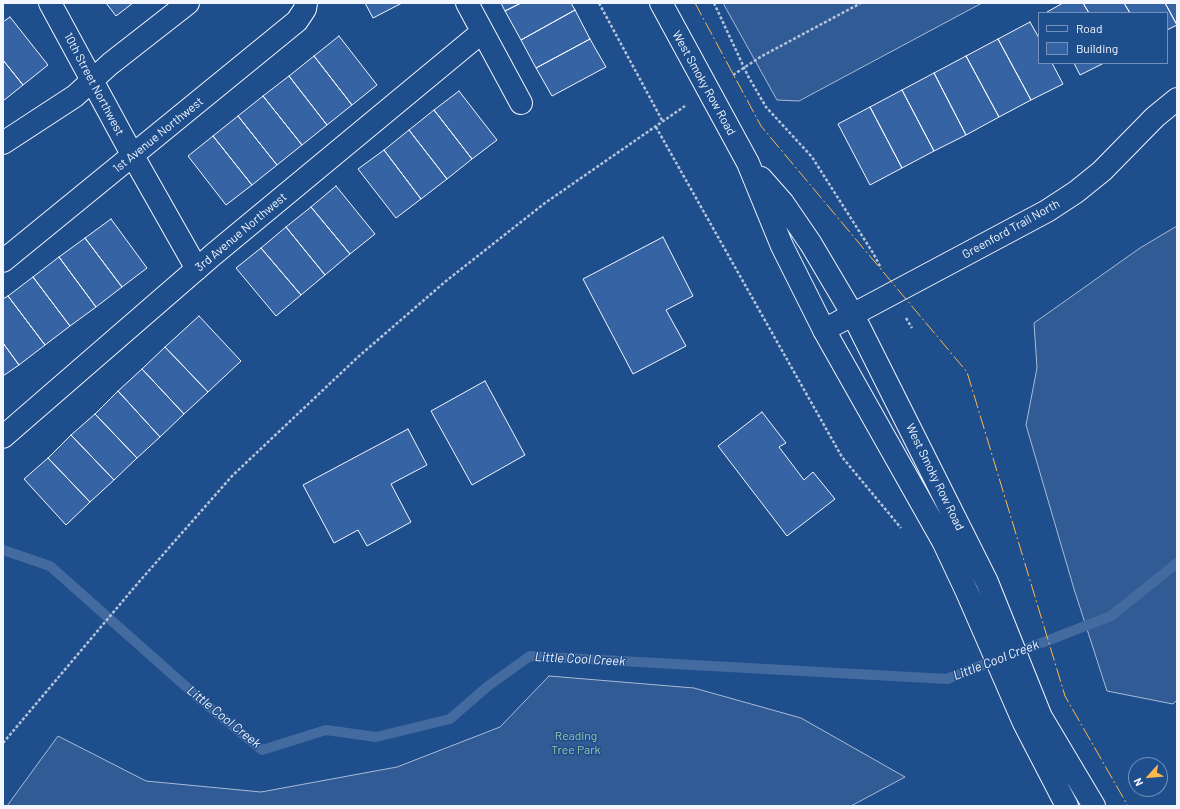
<!DOCTYPE html>
<style>
body{margin:0}
#map{position:relative;width:1180px;height:809px;overflow:hidden;background:#1f4e8c;font-family:Barlow,sans-serif}
canvas{display:block}
.frame{position:absolute;inset:0;border:4px solid #f2f6ff;pointer-events:none}
.legend{position:absolute;left:1038px;top:12px;width:130px;height:52px;box-sizing:border-box;background:#1f4e8c;border:1px solid #7391ba;margin:0;padding:5px 7px;list-style:none;font-size:12px;color:#f2f6ff}
.legend li{display:flex;align-items:center;gap:8px;height:20px}
.legend b{width:20px;border:1px solid #7391ba}
.north{position:absolute;left:1128px;top:757px;width:40px;height:40px;box-sizing:border-box;background:#1f4e8c;border:1px solid #7391ba;border-radius:50%;rotate:243deg;font-size:11px;font-weight:700;line-height:16px;text-align:center;color:#f2f6ff}
.north::after{content:'';display:block;margin:auto;width:14px;height:18px;background:#ffb74d;clip-path:polygon(50% 0,100% 100%,50% 72%,0 100%)}
</style>
<div id="map">
<canvas width="1180" height="809"></canvas>
<div class="frame"></div>
<ul class="legend">
<li><b style="height:5px;background:#1f4e8c"></b>Road</li>
<li><b style="height:11px;background:#3563a3"></b>Building</li>
</ul>
<div class="north">N</div>
</div>
<script>
const context = document.querySelector('canvas').getContext('2d');
context.lineJoin = 'round';
function fill(path, color) {
  context.fillStyle = color;
  context.fill(path, 'evenodd');
}
function shape(rows) {
  const path = new Path2D();
  for (const r of rows) {
    path.moveTo(r[0], r[1]);
    for (let i = 2; i < r.length; i += 2) path.lineTo(r[i], r[i + 1]);
  }
  return path;
}
function stroke(path, color, width, dash) {
  context.strokeStyle = color;
  context.lineWidth = width;
  context.lineCap = dash ? 'butt' : 'round';
  context.setLineDash(dash || []);
  context.stroke(path);
}
function label(font, color, halo, rows, align = 'center') {
  context.font = font + ' Barlow,sans-serif';
  context.lineWidth = 3;
  context.setLineDash([]);
  context.textBaseline = 'middle';
  context.strokeStyle = halo;
  context.fillStyle = color;
  for (const [text, x, y, turn = 0] of rows) {
    context.save();
    context.translate(x, y);
    context.rotate((+turn || 0) * Math.PI / 180);
    context.textAlign = isNaN(turn) ? turn : align;
    if (halo) context.strokeText(text, 0, 0);
    context.fillText(text, 0, 0);
    context.restore();
  }
}
const built = shape([
 [723,3,982,3,799,101,777,100,723,3],
 [1177,226,1177,700,1173,704,1107,691,1074,589,1026,425,1037,368,1034,323,1140,248,1177,226],
 [549,676,694,688,801,718,905,777,851,806,7,806,58,736,146,781,261,792,397,767,500,727,549,676]
]);
fill(built, '#305b95');
stroke(built, '#a8bbd7', 1);
stroke(shape([
 [3,550,50,566,201,700,262,750,326,730,376,737,450,719,488,686,530,656,947,679,998,659],
 [1013,654,1111,616,1177,563]
]), '#446ba0', 10);
const building = shape([
 [106,3,133,3,116,16,106,3],
 [365,3,402,3,373,18,365,3],
 [501,3,521,3,505,11,501,3],
 [521,3,571,3,575,10,521,40,505,11,521,3],
 [1063,3,1083,3,1089,13,1048,13,1047,12,1063,3],
 [1083,3,1124,3,1130,13,1089,13,1083,3],
 [1124,3,1165,3,1177,25,1167,30,1167,13,1130,13,1124,3],
 [1165,3,1177,3,1177,25,1165,3],
 [575,10,590,39,536,68,521,40,575,10],
 [10,17,48,65,23,85,3,60,3,22,10,17],
 [1030,22,1039,38,1039,63,1052,63,1063,84,1031,100,998,39,1030,22],
 [339,36,377,85,352,105,314,56,339,36],
 [590,39,606,67,552,96,536,68,590,39],
 [998,39,1031,100,999,117,966,56,998,39],
 [314,56,352,105,327,125,289,76,314,56],
 [966,56,999,117,966,135,934,73,966,56],
 [3,60,23,85,3,101,3,60],
 [1074,63,1104,63,1080,75,1074,63],
 [934,73,966,135,934,151,902,90,934,73],
 [289,76,327,125,302,145,263,96,289,76],
 [902,90,934,151,902,168,870,107,902,90],
 [459,91,497,140,472,159,434,110,459,91],
 [263,96,302,145,277,165,238,116,263,96],
 [870,107,902,168,870,185,838,124,870,107],
 [434,110,472,159,447,179,409,130,434,110],
 [238,116,277,165,252,185,213,136,238,116],
 [409,130,447,179,421,199,384,150,409,130],
 [213,136,252,185,226,205,188,156,213,136],
 [384,150,421,199,396,218,358,169,384,150],
 [336,186,375,234,350,254,311,207,336,186],
 [311,207,350,254,325,275,286,227,311,207],
 [111,219,147,268,122,287,85,238,111,219],
 [286,227,325,275,301,295,261,248,286,227],
 [663,237,693,296,666,310,686,346,633,374,583,279,663,237],
 [85,238,122,287,96,307,59,257,85,238],
 [261,248,301,295,276,316,236,268,261,248],
 [59,257,96,307,70,326,33,277,59,257],
 [33,277,70,326,45,345,8,296,33,277],
 [8,296,45,345,19,365,3,343,3,299,8,296],
 [199,316,241,361,208,392,165,347,199,316],
 [3,343,19,365,3,376,3,343],
 [165,347,208,392,184,414,142,369,165,347],
 [142,369,184,414,160,437,118,391,142,369],
 [485,381,525,455,472,485,431,411,485,381],
 [118,391,160,437,137,458,95,414,118,391],
 [762,412,786,443,779,447,804,480,813,472,835,499,787,536,718,446,762,412],
 [95,414,137,458,114,480,71,435,95,414],
 [408,429,427,465,391,484,411,522,367,546,358,530,334,543,303,485,408,429],
 [71,435,114,480,90,502,48,458,71,435],
 [48,458,90,502,66,525,24,479,48,458]
]);
fill(building, '#3563a3');
stroke(building, '#f2f6ff', 1);
const street = shape([
 [50,3,133,156,197,269],
 [467,3,521,103],
 [3,143,75,96,110,64,188,3],
 [3,261,297,21,305,9,306,3],
 [824,330,1047,211,1076,192,1102,171,1155,117,1177,99],
 [3,437,214,254,482,32]
]);
const secondary = shape([
 [661,3,748,163,782,246,824,330,943,541,967,592,1024,723,1067,806],
 [761,178,783,203,811,244,853,315,987,582,1041,717,1094,806]
]);
stroke(street, '#f2f6ff', 24);
stroke(secondary, '#f2f6ff', 24);
stroke(shape([
 [599,3,663,122],
 [714,3,748,76,766,107,812,157,873,253,881,268],
 [733,75,762,56,861,3],
 [656,127,842,457,901,528],
 [906,318,912,328],
 [3,743,138,583,232,476,358,357,446,281,545,203,685,106]
]), '#b3c4dc', 2.5, [3, 2]);
stroke(street, '#1f4e8c', 22);
stroke(secondary, '#1f4e8c', 22);
stroke(shape([
 [695,3,761,126,967,372,1065,696,1128,806]
]), '#ffb74d', 1, [14, 3, 2, 3]);
label('12px', '#f2f6ff', '#1f4e8c', [
 ["West Smoky Row Road",704,83,61],
 ["10th Street Northwest",94,84,62],
 ["1st Avenue Northwest",158,135,-39],
 ["Greenford Trail North",1011,229,-29],
 ["3rd Avenue Northwest",241,232,-40],
 ["West Smoky Row Road",935,477,64]
]);
label('12px', '#97c8a6', '#1f4e8c', [
 ["Reading",576,736],
 ["Tree Park",576,750]
]);
label('italic 13px', '#f2f6ff', '#1f4e8c', [
 ["Little Cool Creek",580,659,3],
 ["Little Cool Creek",996,660,-21],
 ["Little Cool Creek",224,717,39]
]);
</script>
